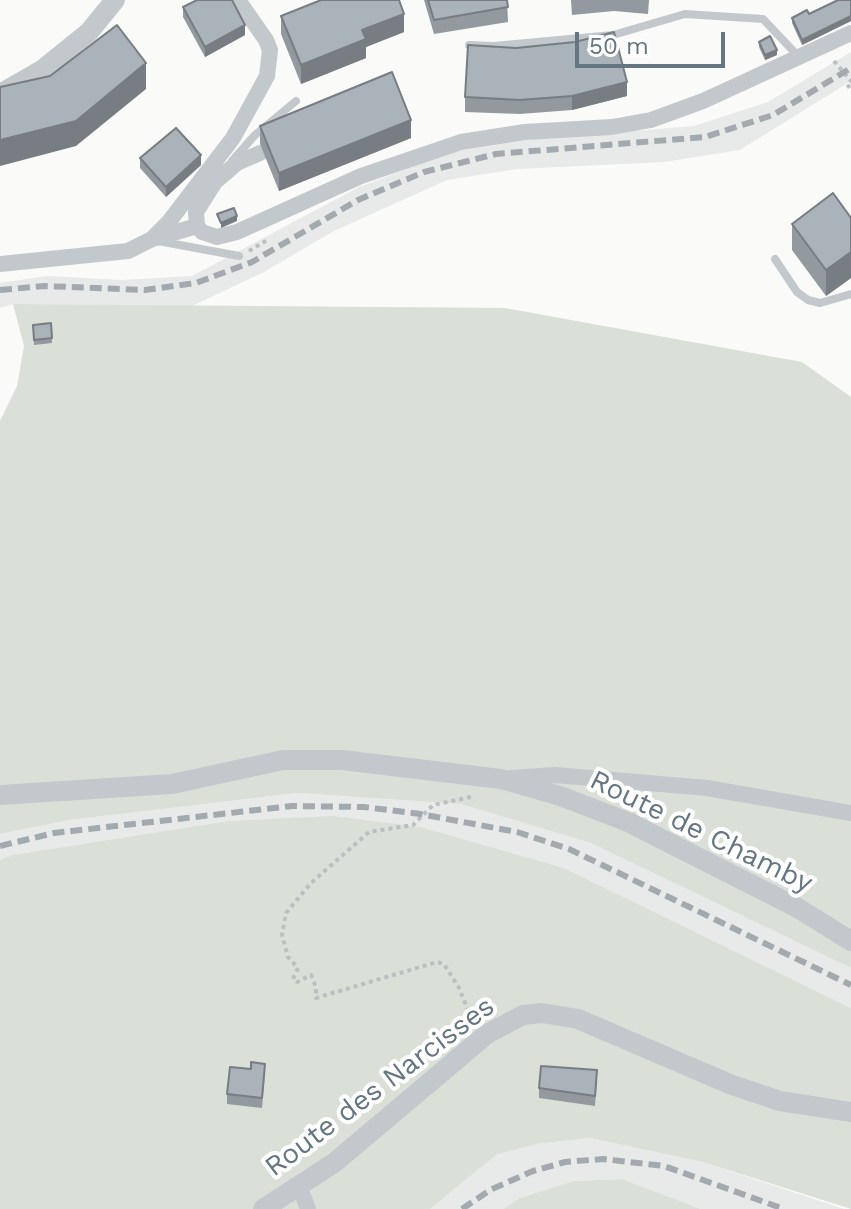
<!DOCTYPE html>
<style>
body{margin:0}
#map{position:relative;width:851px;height:1209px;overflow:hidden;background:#fafaf8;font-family:"Work Sans",sans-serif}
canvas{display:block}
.scale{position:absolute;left:575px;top:32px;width:150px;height:36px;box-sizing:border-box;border:4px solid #657683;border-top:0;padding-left:10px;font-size:24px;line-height:28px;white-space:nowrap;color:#657683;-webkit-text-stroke:6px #fff;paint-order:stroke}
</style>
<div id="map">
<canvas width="851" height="1209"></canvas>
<div class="scale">50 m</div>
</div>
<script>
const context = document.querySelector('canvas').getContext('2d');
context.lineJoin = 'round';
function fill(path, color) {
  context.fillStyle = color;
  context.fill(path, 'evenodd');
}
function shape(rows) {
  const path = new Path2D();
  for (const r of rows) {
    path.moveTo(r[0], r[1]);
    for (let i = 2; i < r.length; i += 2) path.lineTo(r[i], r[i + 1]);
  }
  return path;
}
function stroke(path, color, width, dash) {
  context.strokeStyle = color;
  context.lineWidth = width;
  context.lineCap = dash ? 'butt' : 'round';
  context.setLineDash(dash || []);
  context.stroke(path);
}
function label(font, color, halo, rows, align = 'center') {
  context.font = font + ' "Work Sans",sans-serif';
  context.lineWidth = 8;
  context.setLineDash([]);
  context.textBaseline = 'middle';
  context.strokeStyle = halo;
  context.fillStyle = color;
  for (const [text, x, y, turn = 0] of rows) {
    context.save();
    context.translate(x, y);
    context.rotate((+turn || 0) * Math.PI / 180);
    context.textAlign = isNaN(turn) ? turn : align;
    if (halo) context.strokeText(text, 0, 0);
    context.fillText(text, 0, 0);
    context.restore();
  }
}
fill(shape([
 [851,52,851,81,740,150,664,162,517,169,447,180,334,231,264,272,192,306,13,304,0,308,0,283,47,276,122,280,192,276,359,187,452,152,534,139,694,126,768,102],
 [297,793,461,804,591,843,851,968,851,1008,564,868,421,827,333,817,228,821,12,855,0,860,0,834,70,820],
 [590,1138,703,1162,844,1209,701,1209,622,1179,573,1181,520,1198,503,1209,430,1209,496,1155,536,1144]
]), '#e8e9e9');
fill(shape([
 [13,304,505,308,802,362,851,397,851,968,591,843,461,804,297,793,70,820,0,834,0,421,17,386,24,346],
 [333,816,421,827,564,868,851,1008,851,1209,703,1162,590,1138,536,1144,496,1155,430,1209,0,1209,0,860,12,855,228,821],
 [622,1179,701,1209,503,1209,520,1198,573,1181]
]), '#dadfd7');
stroke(shape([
 [834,61,851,81,847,84,851,90],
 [249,251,269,239],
 [471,797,433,805,413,825,369,832,311,883,286,913,282,935,288,957,298,968,293,979,297,982,311,975,316,987,316,998,437,962,444,964,459,988,473,1022]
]), '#bbbfc2', 4, [4, 4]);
stroke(shape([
 [469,45,494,46,613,35,685,14,763,19,798,56],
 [232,161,255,135,296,101],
 [158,241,239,256],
 [775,259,797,292,808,300,820,303,851,294]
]), '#c3c8cc', 8);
stroke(shape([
 [260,153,237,163,215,182,196,212,197,226,202,232,217,237,237,232,361,176,461,142,525,132,612,127,651,120,703,101,851,33],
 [152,239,197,226],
 [0,264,128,251,152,239,168,223,233,138,267,76,270,50,266,40,238,0],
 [511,778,555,775,707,788,851,813],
 [300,1188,308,1209]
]), '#c3c8cc', 16);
stroke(shape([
 [0,94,42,70,89,32,115,0],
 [0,795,172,784,283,760,342,760,501,779,560,796,628,822,796,907,851,941],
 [263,1209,334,1163,487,1034,523,1015,542,1013,578,1019,732,1085,780,1101,851,1112]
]), '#c3c8cc', 20);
stroke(shape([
 [0,290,44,286,145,290,196,283,252,262,358,200,424,172,496,154,705,137,773,115,851,68],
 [0,846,54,833,292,806,364,807,420,814,517,832,569,849,851,985],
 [462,1209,490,1190,533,1171,565,1162,603,1159,664,1166,784,1209]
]), '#a2aab0', 6, [12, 6]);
fill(shape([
 [424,0,507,0,508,22,434,34],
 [571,0,649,0,648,14,614,11,572,15],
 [851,0,851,21,802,45,792,23,792,18,809,14],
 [183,7,245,35,205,57,183,17],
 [281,16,404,32,366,47,366,58,301,84,281,34],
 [759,42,777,55,765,60,759,47],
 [627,96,572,110,520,114,465,112,465,97],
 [260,126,411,138,279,191,260,144],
 [140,158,201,165,166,197,140,168],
 [851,218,851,278,826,296,792,250,792,224],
 [51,323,52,343,34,345,33,325],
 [265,1074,262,1108,227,1104,227,1094],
 [597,1080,595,1106,539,1098,539,1088]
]), '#929a9f');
fill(shape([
 [404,14,404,32,366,47,366,58,301,84,301,65,362,30],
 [851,16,851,21,802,45,802,40],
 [245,25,245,35,205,57,205,47],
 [777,50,777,55,765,60,765,55],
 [146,63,146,89,76,146,0,166,0,140],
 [627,82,627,96,572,110,572,96],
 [411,120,411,138,279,191,279,173],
 [201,155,201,165,166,197,166,187],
 [237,216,237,221,221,228,221,223],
 [851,252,851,278,826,296,826,270]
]), '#777d82');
const building = shape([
 [197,0,232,0,245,25,205,47,183,7,197,0],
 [321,0,399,0,404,14,362,30,366,39,301,65,281,16,321,0],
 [428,0,507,0,508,7,434,20,428,0],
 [838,0,851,0,851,16,802,40,792,18,807,10,809,14,838,0],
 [117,25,146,63,76,121,0,140,0,87,50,76,117,25],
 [614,32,627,82,572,96,520,100,465,97,468,45,516,48,575,42,614,32],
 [770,36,777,50,765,55,759,42,770,36],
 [392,72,411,120,279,173,260,126,392,72],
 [176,128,201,155,166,187,140,158,176,128],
 [833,193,851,218,851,252,826,270,792,224,833,193],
 [234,208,237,216,221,223,217,214,234,208],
 [51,323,52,338,34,340,33,325,51,323],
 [251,1062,265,1064,262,1098,227,1094,230,1067,251,1069,251,1062],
 [541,1066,597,1070,595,1096,539,1088,541,1066]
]);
fill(building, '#aab3b9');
stroke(building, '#777d82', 2);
label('28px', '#657683', '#fff', [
 ["Route de Chamby",701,832,26],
 ["Route des Narcisses",380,1087,-37]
]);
</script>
